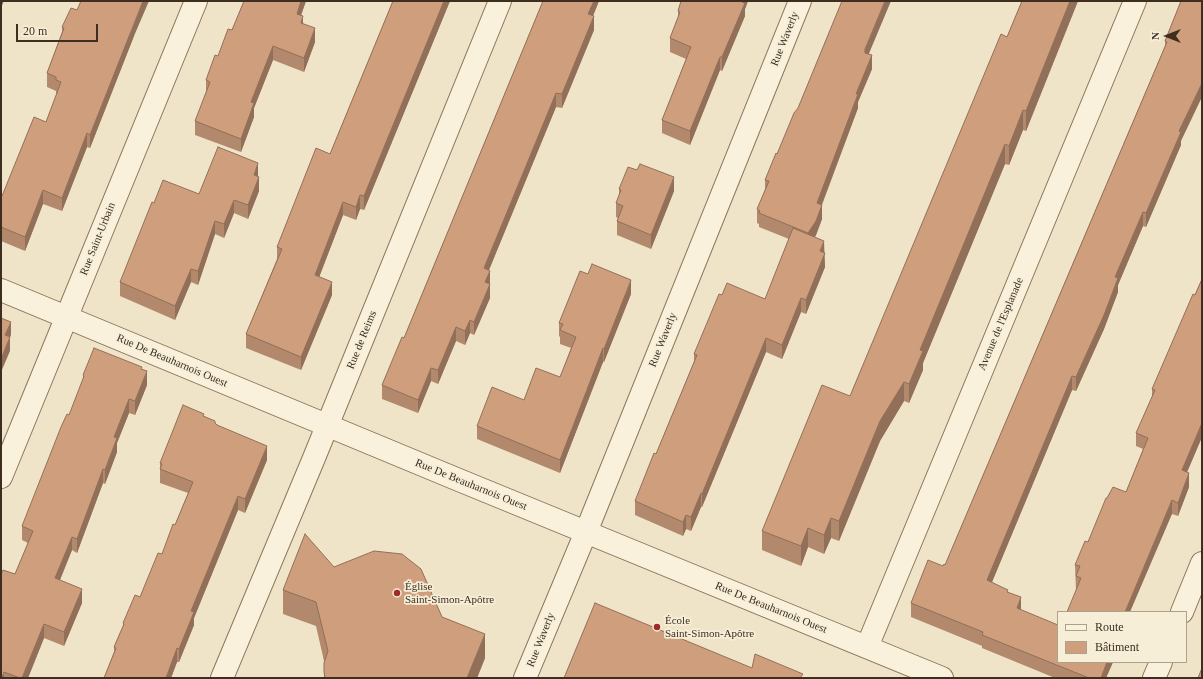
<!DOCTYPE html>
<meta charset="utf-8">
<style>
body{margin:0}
#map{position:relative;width:1203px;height:679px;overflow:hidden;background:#f0e4c8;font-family:"Times New Roman",serif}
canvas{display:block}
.frame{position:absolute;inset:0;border:2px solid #3d2e20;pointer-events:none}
.legend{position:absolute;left:1057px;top:611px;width:130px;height:52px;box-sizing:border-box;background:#f7eed8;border:1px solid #ada18e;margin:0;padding:5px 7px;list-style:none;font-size:12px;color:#3d2e20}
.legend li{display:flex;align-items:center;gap:8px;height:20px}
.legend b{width:20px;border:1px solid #ada18e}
.north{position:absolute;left:1147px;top:16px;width:40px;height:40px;-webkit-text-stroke:3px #f7eed8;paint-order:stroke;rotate:270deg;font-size:11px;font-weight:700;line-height:16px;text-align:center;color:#3d2e20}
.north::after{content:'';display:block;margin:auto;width:14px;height:18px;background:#3d2e20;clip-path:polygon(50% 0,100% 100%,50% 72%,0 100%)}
.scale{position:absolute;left:16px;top:24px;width:82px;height:18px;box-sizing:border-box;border:2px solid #3d2e20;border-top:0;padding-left:5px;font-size:12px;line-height:14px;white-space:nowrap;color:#3d2e20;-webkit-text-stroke:3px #f7eed8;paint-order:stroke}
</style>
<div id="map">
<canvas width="1203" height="679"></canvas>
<div class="frame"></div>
<ul class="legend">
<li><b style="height:5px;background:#faf1dc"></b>Route</li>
<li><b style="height:11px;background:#cf9f7d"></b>Bâtiment</li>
</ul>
<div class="north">N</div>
<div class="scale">20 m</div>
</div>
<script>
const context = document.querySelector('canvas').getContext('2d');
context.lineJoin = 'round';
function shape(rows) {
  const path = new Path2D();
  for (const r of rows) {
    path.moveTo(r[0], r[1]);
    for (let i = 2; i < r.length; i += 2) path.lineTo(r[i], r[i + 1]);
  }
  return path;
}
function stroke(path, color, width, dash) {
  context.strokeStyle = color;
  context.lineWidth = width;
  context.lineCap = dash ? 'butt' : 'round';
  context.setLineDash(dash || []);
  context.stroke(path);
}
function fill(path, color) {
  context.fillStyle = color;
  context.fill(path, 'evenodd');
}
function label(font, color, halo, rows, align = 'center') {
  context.font = font + ' "Times New Roman",serif';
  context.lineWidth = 3.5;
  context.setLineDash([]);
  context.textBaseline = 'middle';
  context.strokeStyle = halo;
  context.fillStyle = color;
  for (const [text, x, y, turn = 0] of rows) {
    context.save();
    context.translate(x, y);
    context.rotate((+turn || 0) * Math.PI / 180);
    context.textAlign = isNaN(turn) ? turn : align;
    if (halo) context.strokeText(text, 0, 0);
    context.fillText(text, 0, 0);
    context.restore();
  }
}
const street = shape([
 [1,290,454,478,942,678],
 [1,477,196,1],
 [1182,612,1202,563],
 [867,647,1135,1],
 [222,678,314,458,500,1],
 [525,678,586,532,800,1],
 [1154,678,1161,662]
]);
stroke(street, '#8d765c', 24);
stroke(street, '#faf1dc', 22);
fill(shape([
 [244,1,306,1,301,15,303,23,315,42,304,72,273,60,254,108,254,117,241,152,195,135,195,121,206,93,206,80,232,30],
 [393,1,450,1,364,210,360,209,356,220,343,215,319,277,332,295,301,370,246,348,246,334,277,259,277,247,330,154],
 [543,1,599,1,593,16,594,30,562,108,556,107,489,270,490,298,474,335,470,333,465,345,456,341,438,384,431,381,418,413,382,399,382,385,404,338],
 [681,1,748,1,745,9,745,16,722,71,720,70,690,145,662,133,662,120,686,59,670,52,670,38,678,17,678,11],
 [1022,1,1078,1,1026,131,1023,130,1009,165,1005,164,923,363,923,370,909,403,904,401,880,441,839,541,831,538,824,554,808,547,801,566,762,550,762,531,850,396,1007,37],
 [1181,1,1181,145,1146,227,1143,226,1118,285,1118,292,1104,329,1076,391,1072,390,992,582,1008,592,1058,662,1113,662,1106,678,1055,678,982,648,982,646,911,617,911,603,943,566,945,565,1165,46,1165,41],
 [62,27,134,36,90,148,87,147,62,211,43,204,25,251,1,241,1,242,1,195,2,196,46,122,57,94,56,94,56,91,47,87,47,73,62,32],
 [869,54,872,69,858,102,858,108,822,205,822,219,816,235,815,237,824,253,825,267,806,314,801,312,782,359,766,352,702,507,701,507,691,531,686,529,683,536,635,515,635,501,656,454,694,362,694,354,722,295,765,299,789,239,759,227,759,224,757,223,757,209,765,190,765,180,777,154],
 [258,177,259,191,248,219,234,213,224,238,215,234,198,285,191,282,175,320,120,296,120,282,154,203,199,194],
 [619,189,674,191,651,249,617,235,617,221,618,218,616,217,616,203,619,195],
 [1202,279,1202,437,1187,472,1189,487,1178,516,1172,514,1076,590,1075,565,1088,542,1107,498,1126,492,1143,449,1136,446,1136,433,1152,397,1152,389],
 [631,294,604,362,603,362,560,473,477,439,477,426,524,400,560,377,571,348,560,344,560,337,559,336,559,323],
 [142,369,147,385,135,415,129,413,117,443,117,452,105,484,103,483,77,553,72,550,60,580,82,603,64,646,44,638,28,678,1,678,15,574,28,543,22,540,22,526,69,415,83,380,83,375],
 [204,416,215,423,267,460,245,513,238,510,194,618,194,625,179,662,177,662,171,678,104,678,114,652,114,647,123,626,123,623,140,597,162,554,175,525,188,493,160,483,160,463],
 [334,567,442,617,485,658,477,678,324,678,324,661,316,626,283,614,283,590]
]), '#b2896c');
fill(shape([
 [1,1,4,1,1,8],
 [143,1,149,1,134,36,90,148,90,135],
 [301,1,306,1,297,27,297,14],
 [444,1,450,1,364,210,364,196],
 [594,1,599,1,588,28,588,14],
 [742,1,748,1,745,9,745,16,722,71,722,57],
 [885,1,891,1,865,63,865,49],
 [1070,1,1078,1,1026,131,1026,111],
 [303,16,303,30,301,23],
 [594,16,594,30,562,108,562,94],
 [315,28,315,42,304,72,304,58],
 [273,46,273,60,254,108,254,117,241,152,241,139,251,102],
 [872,55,872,69,858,102,858,108,817,217,817,203,856,94],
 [720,57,720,70,690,145,690,131],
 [1202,83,1202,97,1181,141,1181,145,1146,227,1146,213,1179,131],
 [556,93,556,107,484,282,484,268],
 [1023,110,1023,130,1009,165,1009,146],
 [87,133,87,147,62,211,62,198],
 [1005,144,1005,164,923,363,923,370,909,403,909,384,920,350],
 [258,163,258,177,254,175],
 [259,177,259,191,248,219,248,205],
 [674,177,674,191,651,249,651,235],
 [43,190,43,204,25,251,25,237],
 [360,195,360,209,356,220,356,207],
 [234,200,234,213,224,238,224,224],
 [343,202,343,215,315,288,315,275],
 [822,205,822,219,816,235,808,247,808,233],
 [1143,212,1143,226,1118,285,1118,292,1104,329,1076,391,1076,377,1115,277],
 [215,221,215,234,198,285,198,271],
 [824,241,825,267,806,314,806,300,820,251],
 [191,269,191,282,175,320,175,306],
 [490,271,490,284,485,282],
 [631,280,631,294,604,362,604,349],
 [332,282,332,295,301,370,301,357],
 [490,284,490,298,474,335,474,322],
 [801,298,801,312,782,359,782,345],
 [470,320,470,333,465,345,465,331],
 [11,322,11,335,5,349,5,335],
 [456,327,456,341,438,384,438,370],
 [10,337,10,351,1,372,1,359],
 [766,338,766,352,702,507,702,494],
 [603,348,603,362,560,473,560,460],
 [431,368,431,381,418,413,418,400],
 [147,371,147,385,135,415,135,401],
 [1072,376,1072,390,987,594,987,580],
 [904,382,904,401,880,441,839,541,839,521,880,421],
 [129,399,129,413,117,443,117,452,105,484,105,470,114,437],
 [1202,423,1202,437,1182,484,1182,470],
 [267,446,267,460,245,513,245,499],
 [103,469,103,483,77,553,77,539],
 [1189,473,1189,487,1178,516,1178,503],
 [701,493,701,507,691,531,691,517],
 [238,496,238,510,194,618,194,625,179,662,179,649,191,611],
 [1172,500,1172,514,1130,612,1125,612],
 [686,515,686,529,683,536,683,522],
 [831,518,831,538,824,554,824,535],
 [808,528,808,547,801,566,801,546],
 [72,537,72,550,55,592,55,578],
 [82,589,82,603,64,646,64,632],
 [1021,597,1021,611,1017,608],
 [44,624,44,638,28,678,22,678],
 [485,634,485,658,477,678,467,678],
 [177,648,177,662,171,678,166,678],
 [1107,662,1113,662,1106,678,1101,678],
 [4,672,4,678,2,678]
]), '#916f58');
const building = shape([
 [81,1,143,1,90,135,87,133,62,198,43,190,25,237,1,227,1,228,1,195,2,196,34,117,46,122,61,82,56,80,56,77,47,73,64,28,62,27,71,8,77,10,81,1],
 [244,1,301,1,297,14,303,16,301,23,315,28,304,58,273,46,251,102,254,103,241,139,195,121,210,82,206,80,215,55,218,56,228,29,232,30,244,1],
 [393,1,444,1,364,196,360,195,356,207,343,202,315,275,332,282,301,357,246,334,282,249,277,247,316,148,330,154,393,1],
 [543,1,594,1,588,14,594,16,562,94,556,93,484,268,490,271,485,282,490,284,474,322,470,320,465,331,456,327,438,370,431,368,418,400,382,385,402,337,404,338,543,1],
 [681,1,742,1,742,2,745,3,722,57,720,57,690,131,662,120,691,47,670,38,680,12,678,11,681,1],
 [842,1,885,1,865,49,865,53,872,55,856,94,858,94,817,203,822,205,816,221,808,233,759,213,760,211,757,209,769,181,765,180,776,153,777,154,794,113,798,108,842,1],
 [1022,1,1070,1,1026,111,1023,110,1009,146,1005,144,920,350,923,351,909,384,904,382,880,421,839,521,831,518,824,535,808,528,801,546,762,531,822,385,850,396,1001,34,1007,37,1022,1],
 [1181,1,1202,1,1202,83,1179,131,1181,132,1146,213,1143,212,1115,277,1118,278,1104,315,1076,377,1072,376,987,580,1008,590,1007,592,1021,597,1017,608,1058,625,1058,662,1107,662,1101,678,1089,678,982,635,983,632,911,603,928,560,943,566,944,564,945,565,1167,42,1165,41,1181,1],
 [218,147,258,163,254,175,259,177,248,205,234,200,224,224,215,221,198,271,191,269,175,306,120,282,152,202,154,203,163,180,199,194,218,147],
 [640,164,674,177,651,235,617,221,623,206,616,203,621,190,619,189,628,167,637,170,640,164],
 [793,228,824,241,820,251,825,253,806,300,801,298,782,345,766,338,702,494,701,493,691,517,686,515,683,522,635,501,654,453,656,454,697,355,694,354,719,294,722,295,727,283,765,299,793,228],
 [592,264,631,280,604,349,603,348,560,460,477,426,492,387,524,400,536,368,560,377,576,337,560,330,563,324,559,323,580,271,588,274,592,264],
 [1202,279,1202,423,1182,470,1189,473,1178,503,1172,500,1125,612,1067,612,1081,578,1076,576,1080,566,1075,565,1085,541,1088,542,1106,498,1107,498,1113,487,1126,492,1148,438,1136,433,1155,390,1152,389,1193,294,1195,295,1202,279],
 [1,318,11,322,5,335,10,337,1,359,1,318],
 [94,348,142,367,141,369,147,371,135,401,129,399,114,437,117,438,105,470,103,469,77,539,72,537,55,578,82,589,64,632,44,624,22,678,20,678,4,672,2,678,1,678,1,574,3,570,15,574,33,531,22,526,61,427,67,414,69,415,84,376,83,375,94,348],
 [183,405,204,414,203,416,215,421,215,423,217,425,267,446,245,499,238,496,191,611,194,612,179,649,177,648,166,678,104,678,116,648,114,647,124,624,123,623,135,595,140,597,158,553,162,554,173,524,175,525,193,482,160,469,162,464,160,463,183,405],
 [305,534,334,567,374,551,402,554,421,569,442,617,485,634,467,678,325,678,324,672,324,663,328,651,316,602,283,590,305,534],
 [595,603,752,668,755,654,803,674,800,678,564,678,595,603],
 [1202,668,1202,678,1198,678,1202,668]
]);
fill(building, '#cf9f7d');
stroke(building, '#916f58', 1);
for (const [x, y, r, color] of [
 [397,593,4,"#9e2a2b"],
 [657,627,4,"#9e2a2b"]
]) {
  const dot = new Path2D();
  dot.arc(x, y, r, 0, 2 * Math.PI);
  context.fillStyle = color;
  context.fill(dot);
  stroke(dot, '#f7eed8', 1.5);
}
label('11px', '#3d2e20', '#f7eed8', [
 ["Rue Waverly",785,39,-68],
 ["Rue Saint-Urbain",98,239,-68],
 ["Avenue de l'Esplanade",1001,324,-67],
 ["Rue de Reims",362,340,-68],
 ["Rue Waverly",663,340,-68],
 ["Rue De Beauharnois Ouest",172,361,23],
 ["Rue De Beauharnois Ouest",471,485,22],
 ["Rue De Beauharnois Ouest",771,608,22],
 ["Rue Waverly",541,640,-68]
]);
label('11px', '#3d2e20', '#f7eed8', [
 ["Église",405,587],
 ["Saint-Simon-Apôtre",405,600],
 ["École",665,621],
 ["Saint-Simon-Apôtre",665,634]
], 'left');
</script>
